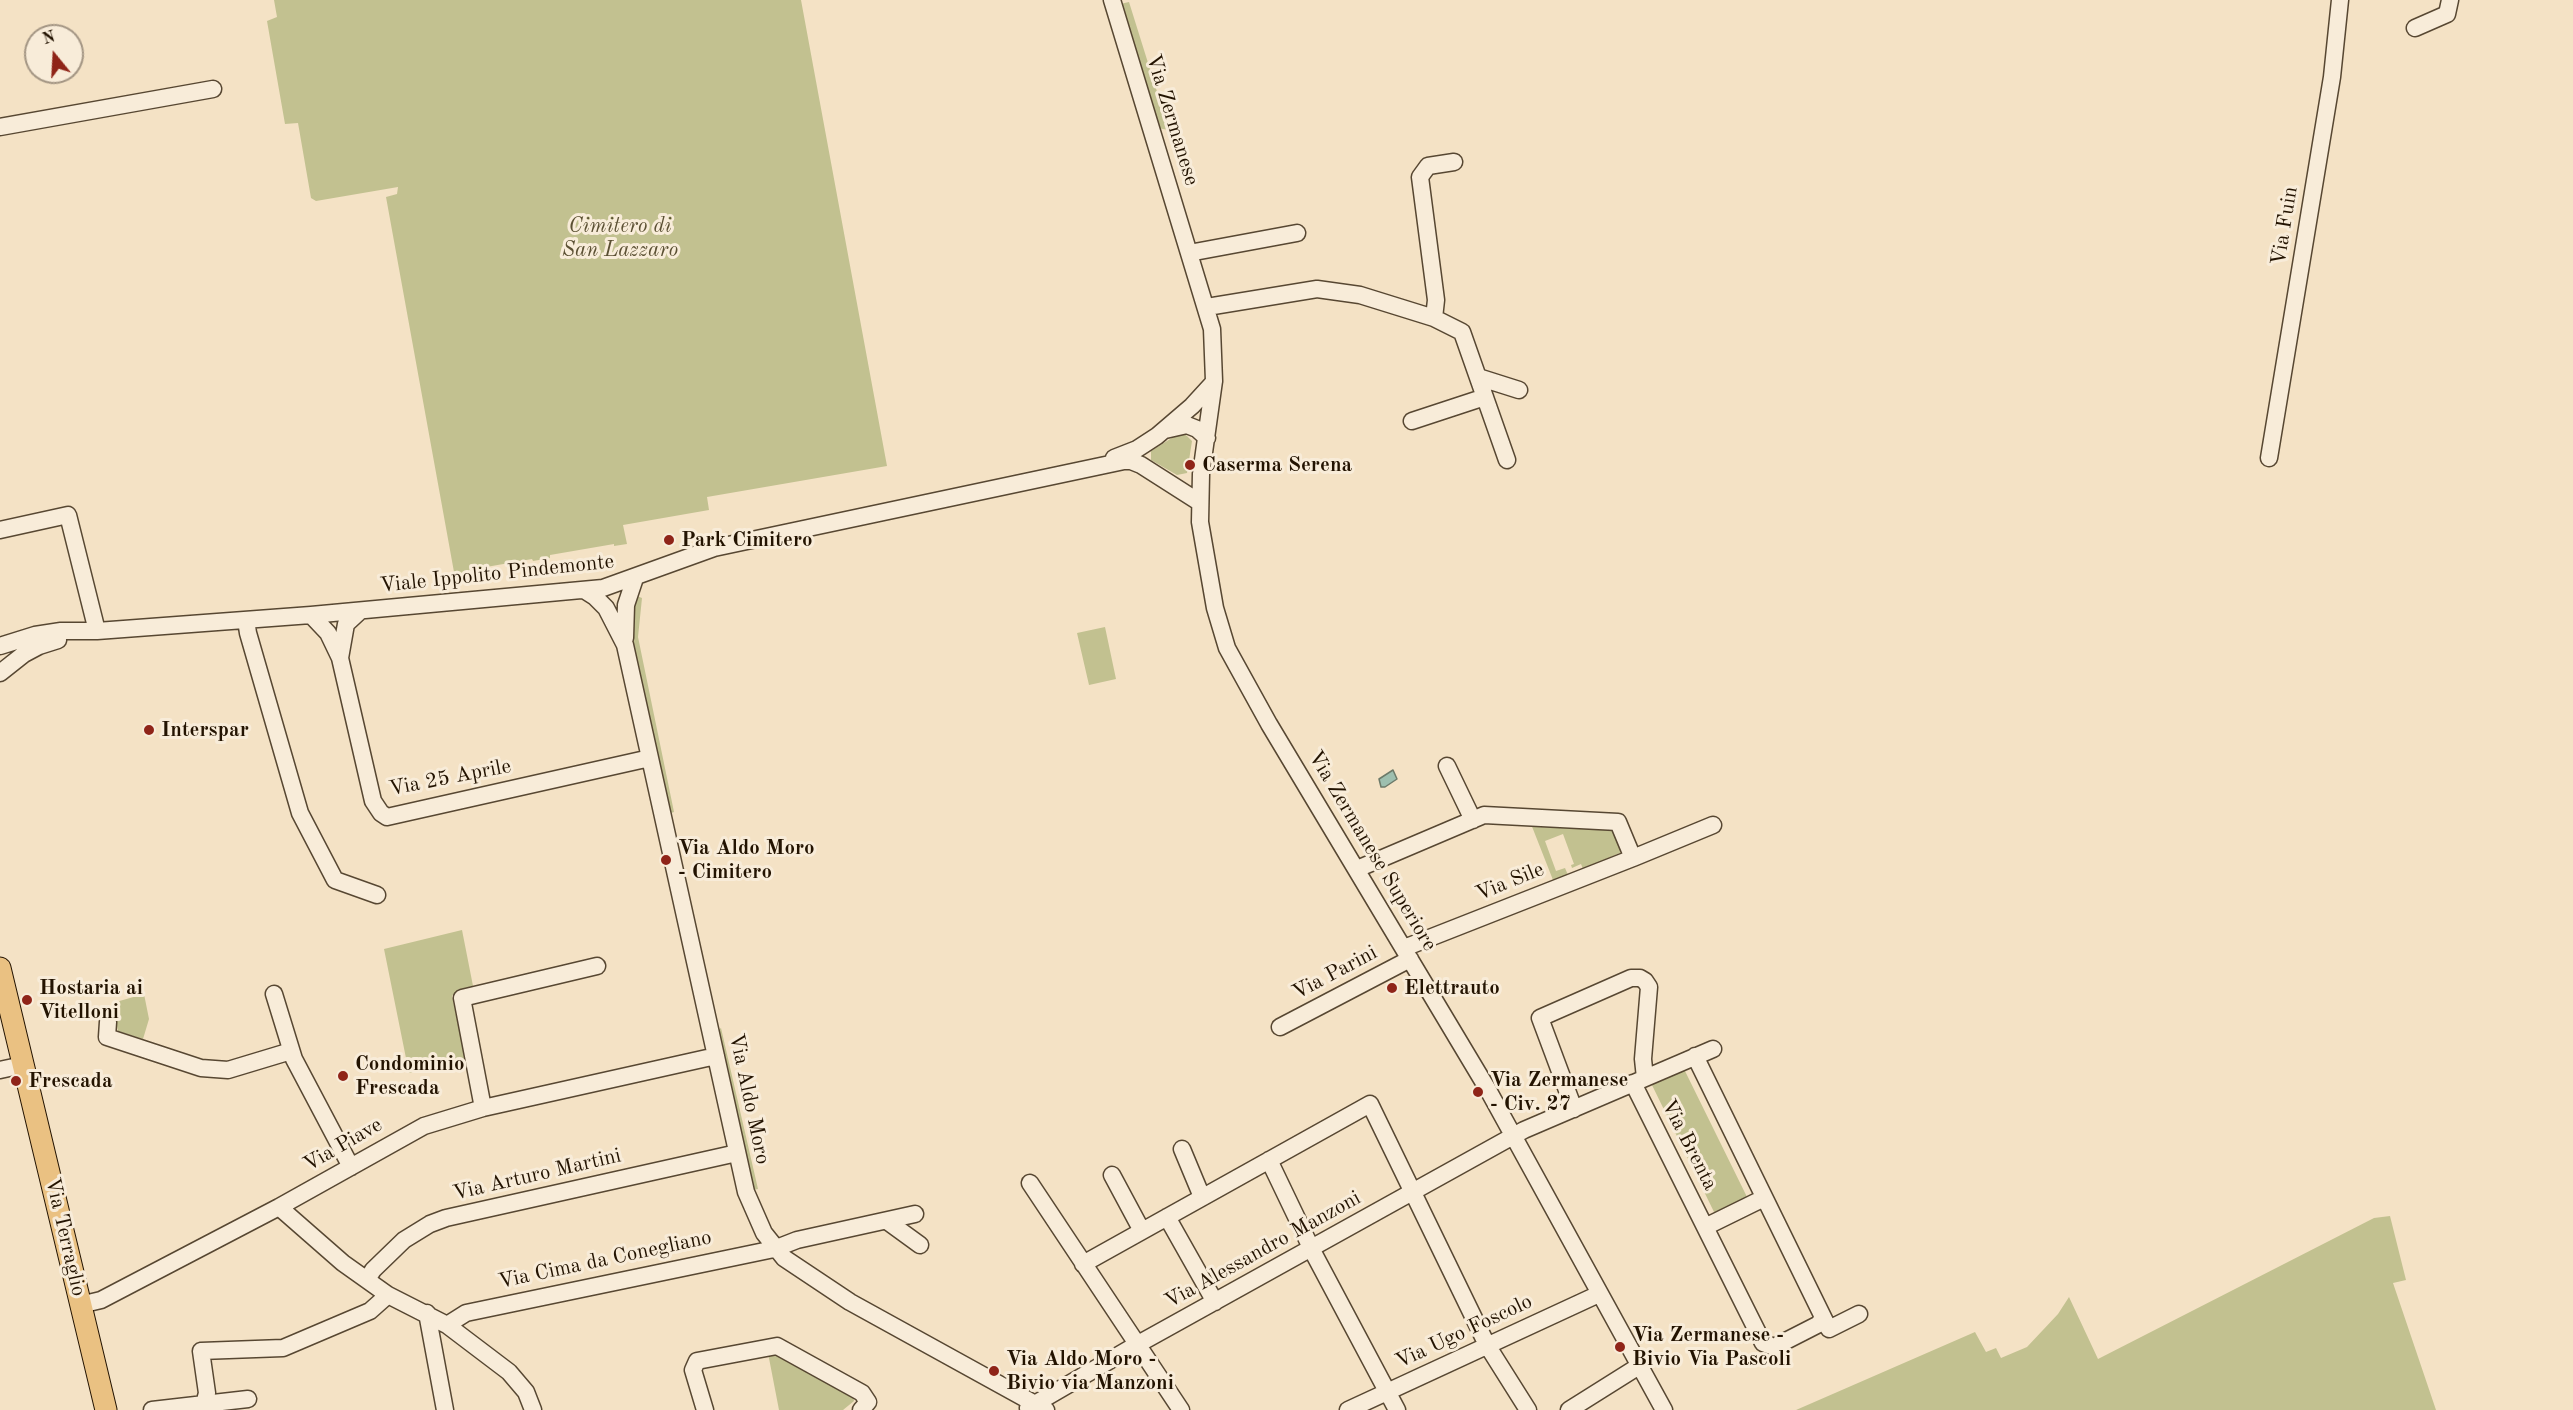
<!DOCTYPE html>
<style>
body{margin:0}
#map{position:relative;width:2573px;height:1410px;overflow:hidden;background:#f4e2c5;font-family:"Old Standard TT",serif}
canvas{display:block}
.north{position:absolute;left:24px;top:24px;width:60px;height:60px;box-sizing:border-box;background:#f8ecd9;border:2px solid #a39583;border-radius:50%;rotate:342deg;font-size:16px;font-weight:700;line-height:24px;text-align:center;color:#231301}
.north::after{content:'';display:block;margin:auto;width:21px;height:27px;background:#8f2418;clip-path:polygon(50% 0,100% 100%,50% 72%,0 100%)}
</style>
<div id="map">
<canvas width="2573" height="1410"></canvas>
<div class="north">N</div>
</div>
<script>
const context = document.querySelector('canvas').getContext('2d');
context.lineJoin = 'round';
function fill(path, color) {
  context.fillStyle = color;
  context.fill(path, 'evenodd');
}
function shape(rows) {
  const path = new Path2D();
  for (const r of rows) {
    path.moveTo(r[0], r[1]);
    for (let i = 2; i < r.length; i += 2) path.lineTo(r[i], r[i + 1]);
  }
  return path;
}
function stroke(path, color, width, dash) {
  context.strokeStyle = color;
  context.lineWidth = width;
  context.lineCap = dash ? 'butt' : 'round';
  context.setLineDash(dash || []);
  context.stroke(path);
}
function label(font, color, halo, rows, align = 'center') {
  context.font = font + ' "Old Standard TT",serif';
  context.lineWidth = 6;
  context.setLineDash([]);
  context.textBaseline = 'middle';
  context.strokeStyle = halo;
  context.fillStyle = color;
  for (const [text, x, y, turn = 0] of rows) {
    context.save();
    context.translate(x, y);
    context.rotate((+turn || 0) * Math.PI / 180);
    context.textAlign = isNaN(turn) ? turn : align;
    if (halo) context.strokeText(text, 0, 0);
    context.fillText(text, 0, 0);
    context.restore();
  }
}
fill(shape([
 [274,0,801,0,887,466,707,497,709,510,623,525,627,544,614,546,614,544,550,555,550,558,533,561,532,559,469,570,469,573,459,575,458,571,454,572,386,197,397,194,398,187,316,201,311,198,298,123,285,124,267,21,277,17],
 [1129,2,1169,130,1157,128,1120,4],
 [1185,434,1192,441,1187,473,1177,475,1151,460,1151,451,1175,436],
 [632,594,642,598,638,637,674,812,668,814,630,641],
 [1105,627,1116,679,1089,685,1077,633],
 [1531,824,1609,828,1615,830,1622,852,1583,869,1581,864,1572,868,1571,865,1574,864,1563,834,1545,841,1556,871,1565,868,1568,875,1553,880],
 [462,930,473,986,457,990,452,996,466,1063,441,1068,440,1065,409,1073,384,949],
 [144,994,149,1019,143,1039,118,1031,113,1008,117,1006,116,1002],
 [721,1028,758,1189,752,1190,717,1031],
 [1684,1069,1748,1199,1715,1214,1651,1083],
 [2390,1216,2406,1280,2393,1283,2436,1410,1796,1410,1975,1332,1986,1352,1996,1348,2001,1358,2027,1347,2058,1314,2069,1297,2098,1359,2374,1218],
 [773,1352,853,1396,854,1401,843,1410,779,1410,768,1353]
]), '#c2c190');
const water = shape([
 [1393,770,1397,779,1385,787,1381,787,1379,779,1393,770]
]);
fill(water, '#9dbfaf');
stroke(water, '#6c7a69', 1.5);
const minor = shape([
 [1112,0,1212,329,1214,381,1201,474,1200,522,1215,608,1227,648,1269,724,1487,1088,1664,1410],
 [2415,28,2447,14,2450,0],
 [0,127,213,89],
 [1189,253,1297,233],
 [1207,307,1317,289,1360,295,1434,318,1462,332,1507,460],
 [1434,318,1436,300,1420,177,1428,166,1454,162],
 [1478,377,1519,390],
 [1412,421,1485,397],
 [1165,430,1187,425,1197,429,1207,438],
 [1114,458,1137,449,1157,436,1192,406,1214,382],
 [2269,458,2332,77,2340,0],
 [0,530,68,515,97,631],
 [584,590,595,597,606,608,625,645,746,1192,764,1233,784,1258,850,1302,1046,1410],
 [311,615,328,633,340,658,373,801,381,813,387,817,650,758],
 [246,620,248,633,300,813,335,880,377,895],
 [625,638,626,605,635,578],
 [0,646,35,635,61,631,97,631,311,615,603,588,714,548,1124,461,1131,461,1141,465,1199,502],
 [340,658,346,624,359,612],
 [0,673,24,654,39,646,58,640],
 [1447,766,1473,820],
 [1633,858,1713,825],
 [1357,869,1484,815,1618,822,1633,858,1404,948],
 [274,994,294,1059,351,1167],
 [108,1022,107,1037,201,1068,228,1070,291,1051],
 [1280,1027,1410,959],
 [0,1070,23,1065],
 [1633,1083,1763,1343,1774,1347,1819,1324,1823,1317,1695,1056],
 [483,1108,462,998,597,966],
 [1574,1109,1540,1018,1631,978,1640,978,1645,981,1649,987,1643,1059,1645,1078],
 [1182,1149,1202,1197],
 [1269,1160,1314,1254,1397,1410],
 [1112,1175,1142,1231],
 [1030,1183,1181,1410],
 [279,1207,343,1263,388,1295,447,1325,509,1372,526,1392,533,1410],
 [1167,1217,1215,1302],
 [887,1221,920,1245],
 [1705,1227,1764,1198],
 [1083,1264,1370,1104,1487,1345,1528,1410],
 [367,1280,373,1270,404,1240,430,1224,446,1218,737,1153],
 [80,1305,101,1300,279,1207,424,1126,483,1108,716,1056],
 [427,1313,445,1410],
 [1823,1317,1829,1329,1859,1314],
 [447,1325,466,1313,774,1249,797,1240,915,1214],
 [204,1404,207,1393,201,1351,283,1348,370,1311,388,1295],
 [1028,1408,1131,1348,1524,1130,1713,1049],
 [152,1410,248,1399],
 [705,1410,693,1370,697,1361,777,1346,862,1393,868,1402,861,1410],
 [1348,1410,1599,1294],
 [1569,1410,1639,1366]
]);
const major = shape([
 [0,968,106,1410]
]);
stroke(minor, '#574732', 19);
stroke(major, '#231301', 23);
stroke(minor, '#f8ecd9', 16);
stroke(major, '#eac182', 21);
for (const [x, y, r, color] of [
 [1190,465,6,"#8f2418"],
 [669,540,6,"#8f2418"],
 [149,730,6,"#8f2418"],
 [666,860,6,"#8f2418"],
 [1392,988,6,"#8f2418"],
 [27,1000,6,"#8f2418"],
 [343,1076,6,"#8f2418"],
 [16,1081,6,"#8f2418"],
 [1478,1092,6,"#8f2418"],
 [1620,1347,6,"#8f2418"],
 [994,1371,6,"#8f2418"]
]) {
  const dot = new Path2D();
  dot.arc(x, y, r, 0, 2 * Math.PI);
  context.fillStyle = color;
  context.fill(dot);
  stroke(dot, '#f8ecd9', 2);
}
label('21px', '#231301', '#f8ecd9', [
 ["Via Zermanese",1172,120,73],
 ["Via Fuin",2285,226,-81],
 ["Viale Ippolito Pindemonte",497,574,-6],
 ["Via 25 Aprile",450,778,-11],
 ["Via Zermanese Superiore",1372,851,59],
 ["Via Sile",1510,882,-22],
 ["Via Parini",1335,973,-28],
 ["Via Aldo Moro",749,1099,78],
 ["Via Piave",343,1145,-30],
 ["Via Brenta",1689,1145,63],
 ["Via Arturo Martini",537,1175,-13],
 ["Via Terraglio",65,1237,77],
 ["Via Alessandro Manzoni",1263,1250,-29],
 ["Via Cima da Conegliano",605,1260,-12],
 ["Via Ugo Foscolo",1464,1332,-25]
]);
label('italic 21px', '#5b5033', '#f8ecd9', [
 ["Cimitero di",620,226],
 ["San Lazzaro",620,250]
]);
label('bold 21px', '#231301', '#f8ecd9', [
 ["Caserma Serena",1202,465],
 ["Park Cimitero",681,540],
 ["Interspar",161,730],
 ["Via Aldo Moro",678,848],
 ["- Cimitero",678,872],
 ["Hostaria ai",39,988],
 ["Vitelloni",39,1012],
 ["Elettrauto",1404,988],
 ["Condominio",355,1064],
 ["Frescada",355,1088],
 ["Via Zermanese",1490,1080],
 ["- Civ. 27",1490,1104],
 ["Frescada",28,1081],
 ["Via Zermanese -",1632,1335],
 ["Bivio Via Pascoli",1632,1359],
 ["Via Aldo Moro -",1006,1359],
 ["Bivio via Manzoni",1006,1383]
], 'left');
</script>
